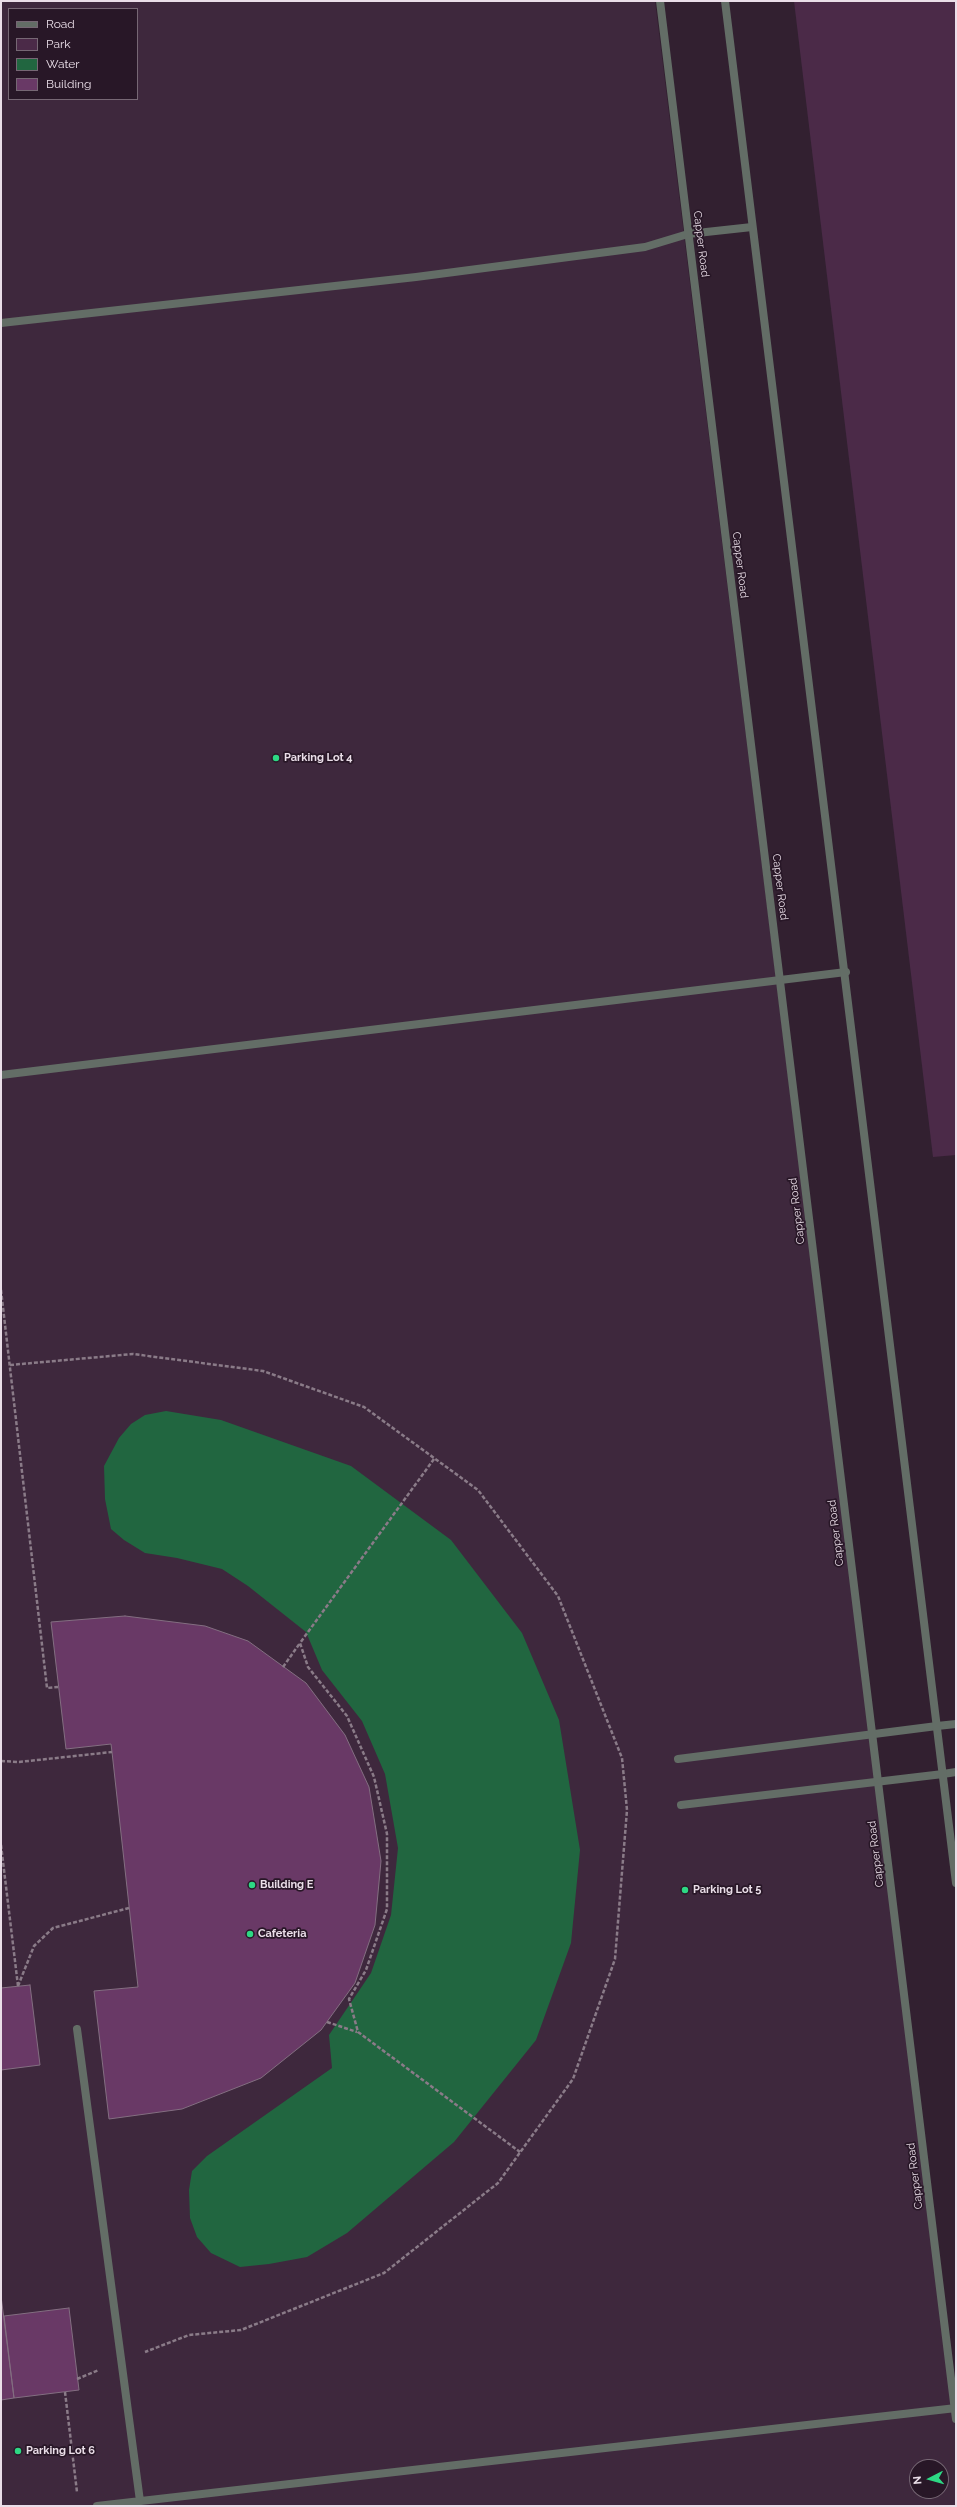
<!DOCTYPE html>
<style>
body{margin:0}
#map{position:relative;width:957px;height:2507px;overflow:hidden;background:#322030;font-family:Raleway,sans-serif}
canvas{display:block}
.frame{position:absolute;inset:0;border:2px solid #eadee8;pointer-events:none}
.legend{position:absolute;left:8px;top:8px;width:130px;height:92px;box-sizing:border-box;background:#281727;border:1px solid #766774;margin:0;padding:5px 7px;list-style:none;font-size:12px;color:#eadee8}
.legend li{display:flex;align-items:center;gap:8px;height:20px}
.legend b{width:20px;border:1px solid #766774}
.north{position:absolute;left:909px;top:2459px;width:40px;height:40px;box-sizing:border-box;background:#281727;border:1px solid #766774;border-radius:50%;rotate:264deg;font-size:11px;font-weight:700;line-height:16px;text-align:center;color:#eadee8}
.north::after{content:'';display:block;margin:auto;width:14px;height:18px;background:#2dd884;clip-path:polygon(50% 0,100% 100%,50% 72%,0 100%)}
</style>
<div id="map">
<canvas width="957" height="2507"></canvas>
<div class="frame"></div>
<ul class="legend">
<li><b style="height:5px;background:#636d66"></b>Road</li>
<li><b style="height:11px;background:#4b2a48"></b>Park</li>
<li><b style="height:11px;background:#216640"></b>Water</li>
<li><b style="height:11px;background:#693966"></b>Building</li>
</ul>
<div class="north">N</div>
</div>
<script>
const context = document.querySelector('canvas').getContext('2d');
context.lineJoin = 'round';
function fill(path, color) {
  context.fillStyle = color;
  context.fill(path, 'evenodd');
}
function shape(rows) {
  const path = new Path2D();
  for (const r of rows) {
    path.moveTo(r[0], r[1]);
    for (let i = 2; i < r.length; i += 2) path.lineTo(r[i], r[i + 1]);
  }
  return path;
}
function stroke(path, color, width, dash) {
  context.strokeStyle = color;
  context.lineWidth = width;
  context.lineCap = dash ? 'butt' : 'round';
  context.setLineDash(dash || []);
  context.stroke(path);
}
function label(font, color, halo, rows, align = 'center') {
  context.font = font + ' Raleway,sans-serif';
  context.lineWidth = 3.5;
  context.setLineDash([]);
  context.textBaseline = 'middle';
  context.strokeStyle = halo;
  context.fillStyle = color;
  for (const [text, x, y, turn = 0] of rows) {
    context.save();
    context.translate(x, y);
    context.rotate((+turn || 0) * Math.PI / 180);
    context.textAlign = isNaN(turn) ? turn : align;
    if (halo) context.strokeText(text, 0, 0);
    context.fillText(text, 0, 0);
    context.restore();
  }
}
fill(shape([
 [1,1,655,1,956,2433,956,2506,1,2506],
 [9,9,137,9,137,99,9,99],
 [917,2467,941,2467,941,2491,917,2491]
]), '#3e283d');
fill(shape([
 [794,1,956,1,956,1155,933,1157]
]), '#4b2a48');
fill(shape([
 [166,1411,221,1420,351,1466,451,1540,522,1633,559,1720,580,1850,571,1943,536,2040,454,2142,347,2233,307,2257,269,2264,240,2267,211,2253,197,2237,190,2218,189,2190,192,2171,207,2156,332,2068,329,2035,371,1973,391,1915,398,1848,385,1774,362,1721,322,1670,306,1632,248,1586,222,1569,177,1558,145,1553,124,1540,111,1529,105,1499,104,1466,119,1438,131,1424,145,1415]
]), '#216640');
const building = shape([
 [125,1616,205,1626,248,1641,306,1683,345,1735,369,1787,381,1861,375,1925,355,1983,321,2030,261,2078,182,2109,109,2119,94,1991,138,1987,112,1752,111,1744,66,1749,51,1622,125,1616],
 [30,1985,40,2065,1,2070,1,1988,30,1985],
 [1,2296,14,2398,1,2400,1,2296],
 [69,2308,79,2390,14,2398,4,2316,69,2308]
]);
fill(building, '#693966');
stroke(building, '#836e81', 1);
stroke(shape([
 [1,1290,47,1688,58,1687],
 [10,1365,133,1354,263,1371,364,1407,478,1490,558,1596,622,1758,627,1810,615,1959,573,2079,498,2183,384,2273,241,2330,189,2335,145,2352],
 [434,1459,300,1643,308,1667,347,1716,374,1777,387,1834,387,1909,366,1970,349,1999,358,2032,520,2152],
 [283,1667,300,1643],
 [1,1761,19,1762,112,1752],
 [1,1845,18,1986],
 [18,1986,34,1946,53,1928,129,1908],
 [327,2022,357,2032],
 [77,2379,99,2370],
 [65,2392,77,2492]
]), '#8a7b88', 2.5, [4, 2]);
stroke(shape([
 [1,323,416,277,645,247,688,234,752,227],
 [1,1075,846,972],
 [678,1759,937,1726],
 [681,1805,943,1774],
 [77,2029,140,2501],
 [97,2506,956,2408]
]), '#636d66', 8);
stroke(shape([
 [937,1726,956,1724],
 [943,1774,956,1772]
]), '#636d66', 8);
stroke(shape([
 [660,1,956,2419],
 [725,1,956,1883]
]), '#636d66', 8);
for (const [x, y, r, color] of [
 [276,758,4,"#2dd884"],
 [252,1885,4,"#2dd884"],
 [685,1890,4,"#2dd884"],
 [250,1934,4,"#2dd884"],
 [18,2451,4,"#2dd884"]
]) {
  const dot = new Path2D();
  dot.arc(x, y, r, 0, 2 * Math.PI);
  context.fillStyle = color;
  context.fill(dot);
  stroke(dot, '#281727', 1.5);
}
label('11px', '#eadee8', '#281727', [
 ["Capper Road",701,244,83],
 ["Capper Road",740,565,83],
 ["Capper Road",780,887,83],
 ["Capper Road",797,1211,-97],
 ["Capper Road",836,1533,-97],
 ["Capper Road",876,1854,-97],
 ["Capper Road",915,2176,-97]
]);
label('bold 11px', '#eadee8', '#281727', [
 ["Parking Lot 4",284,758],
 ["Building E",260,1885],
 ["Parking Lot 5",693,1890],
 ["Cafeteria",258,1934],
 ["Parking Lot 6",26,2451]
], 'left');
</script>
